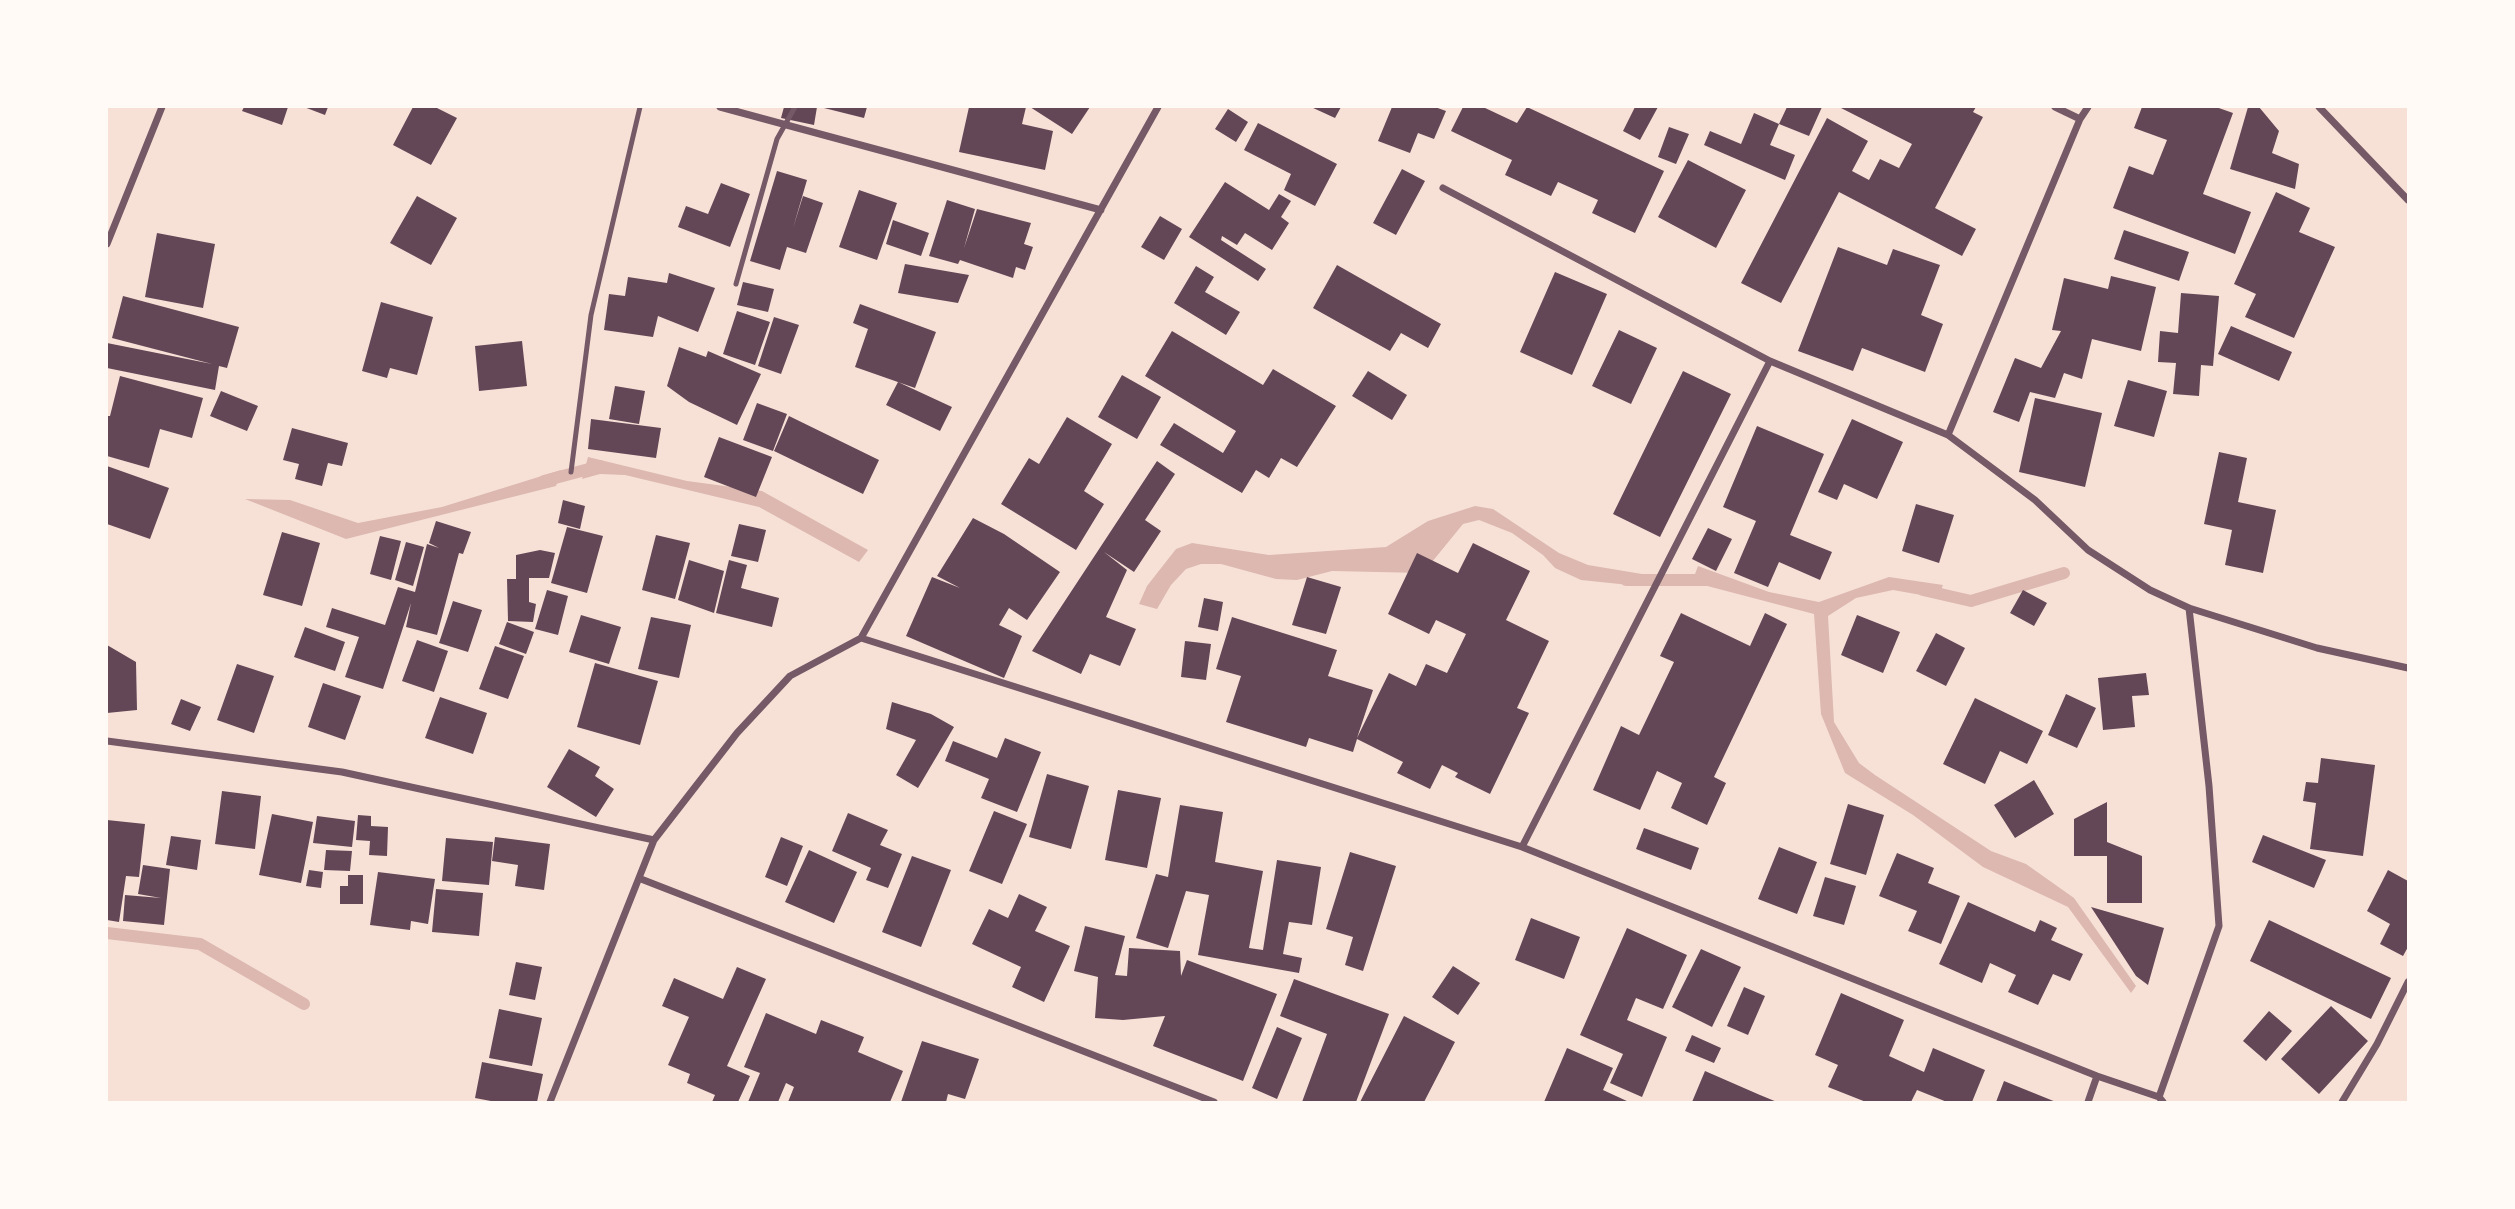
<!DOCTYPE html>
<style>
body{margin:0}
#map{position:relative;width:2515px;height:1209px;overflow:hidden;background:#f7e1d7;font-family:"DM Sans",sans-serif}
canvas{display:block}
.frame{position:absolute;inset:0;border:108px solid #fffaf5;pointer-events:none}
</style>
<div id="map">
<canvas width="2515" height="1209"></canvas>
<div class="frame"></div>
</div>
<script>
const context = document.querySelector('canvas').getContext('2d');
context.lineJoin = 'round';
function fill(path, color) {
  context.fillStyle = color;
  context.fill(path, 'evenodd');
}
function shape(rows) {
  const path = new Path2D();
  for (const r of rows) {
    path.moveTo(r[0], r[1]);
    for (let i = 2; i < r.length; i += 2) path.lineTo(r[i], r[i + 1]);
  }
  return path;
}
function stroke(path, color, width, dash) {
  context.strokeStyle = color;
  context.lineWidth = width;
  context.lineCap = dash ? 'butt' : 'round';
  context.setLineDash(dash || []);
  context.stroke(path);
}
fill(shape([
 [588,457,687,481,762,491,868,550,859,562,759,507,625,475,600,474,582,479],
 [561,470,556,486,346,539,245,499,290,500,358,523,442,507],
 [1475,506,1493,509,1559,553,1588,565,1642,574,1639,586,1581,580,1555,568,1543,555,1512,533,1479,520,1463,524,1423,573,1332,571,1297,580,1276,579,1221,564,1201,564,1186,569,1171,585,1157,609,1139,604,1147,586,1176,549,1192,543,1269,555,1386,547,1428,521],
 [1698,566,1769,592,1819,602,1889,577,1943,585,1938,598,1893,590,1856,598,1828,616,1834,722,1859,763,1875,775,1991,851,2026,864,2074,898,2136,986,2131,993,2068,907,1983,867,1913,815,1845,773,1821,714,1814,614,1692,582]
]), '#dcb8b0');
stroke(shape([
 [544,481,600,466],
 [1626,580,1709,580],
 [1923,590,1971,601,2064,573],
 [107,933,200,944,304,1004]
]), '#dcb8b0', 12);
fill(shape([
 [244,107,288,107,282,125,242,111],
 [304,107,328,107,325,115],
 [413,107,435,107,457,118,431,165,393,145],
 [784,107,817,107,814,125,781,118],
 [820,107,867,107,864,118],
 [969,107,1026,107,1022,124,1053,131,1045,170,959,152],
 [1030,107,1090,107,1072,134],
 [1311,107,1341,107,1335,118],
 [1392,107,1435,107,1446,111,1434,139,1418,133,1410,153,1378,141],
 [1463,107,1483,107,1517,123,1527,107,1664,171,1635,233,1592,213,1598,200,1558,182,1551,196,1505,175,1512,160,1451,131],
 [1635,107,1658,107,1640,140,1623,131],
 [1787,107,1822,107,1809,136,1779,124],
 [1839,107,1976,107,1973,112,1983,117,1935,208,1976,229,1962,256,1839,192,1781,303,1741,283,1827,118,1868,141,1852,171,1869,180,1880,159,1899,168,1912,144],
 [2142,107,2216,107,2233,113,2203,194,2251,212,2235,254,2113,208,2129,166,2153,175,2167,140,2134,128],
 [2248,107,2259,107,2279,131,2272,153,2299,164,2295,189,2230,169],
 [1228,109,1248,122,1236,142,1215,129],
 [1754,113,1779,124,1770,145,1795,155,1785,180,1704,145,1710,131,1741,144],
 [1258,123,1337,164,1315,206,1284,190,1291,174,1244,150],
 [1669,127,1689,134,1676,164,1658,157],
 [1688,160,1746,190,1716,248,1658,217],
 [1402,169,1425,181,1396,235,1373,223],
 [777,171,807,180,793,228,803,196,823,203,806,253,787,247,780,270,750,261],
 [1225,182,1269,210,1279,194,1291,201,1281,217,1289,223,1272,250,1245,233,1237,245,1222,236,1221,240,1266,269,1258,281,1189,237],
 [721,183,750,194,730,247,678,227,686,206,708,214],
 [859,190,897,203,877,260,839,247],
 [2276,192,2310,208,2299,232,2335,247,2294,338,2245,317,2256,294,2234,284],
 [417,196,457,218,431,265,390,243],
 [947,200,975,209,964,248,977,209,1031,223,1024,244,1033,247,1025,270,1016,267,1013,278,960,260,958,264,929,256],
 [1160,216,1182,229,1164,260,1141,247],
 [893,220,929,233,921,256,886,244],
 [2124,230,2189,252,2179,281,2114,259],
 [157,233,215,244,203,308,145,297],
 [1838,247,1887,265,1893,249,1940,265,1921,315,1943,324,1925,372,1862,348,1853,371,1798,351],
 [905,264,969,275,958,303,898,293],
 [1337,265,1441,324,1428,348,1401,333,1390,351,1313,308],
 [1196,266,1214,277,1205,292,1240,312,1226,335,1174,303],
 [1555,272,1607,294,1572,375,1520,352],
 [669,273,715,288,698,332,658,316,653,337,604,330,609,294,625,296,628,277,667,283],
 [2111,276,2156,287,2141,351,2092,339,2082,379,2064,373,2055,398,2030,392,2019,422,1993,412,2015,358,2041,368,2061,331,2052,330,2064,278,2108,289],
 [743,282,774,289,768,312,737,305],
 [2181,293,2219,296,2213,366,2201,365,2199,396,2173,394,2176,363,2158,362,2160,331,2178,333],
 [123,296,239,327,227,368,219,366,215,390,107,368,107,343,212,364,112,338],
 [381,302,433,317,417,375,390,368,387,378,362,371],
 [860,304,936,332,915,388,855,367,868,329,853,323],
 [737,311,770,322,755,365,723,354],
 [774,317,799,325,781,374,758,366],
 [2231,326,2292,352,2279,381,2218,354],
 [1619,330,1657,348,1631,404,1592,386],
 [1172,331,1263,385,1273,369,1336,406,1297,467,1281,458,1269,478,1256,470,1242,493,1160,445,1174,423,1223,453,1236,431,1145,376],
 [522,341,527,386,479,391,475,346],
 [679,347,706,357,708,351,761,374,737,425,689,402,667,386],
 [1368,371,1407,395,1392,420,1352,396],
 [1683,371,1731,394,1660,537,1613,514],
 [1122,375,1161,397,1137,439,1098,417],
 [120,376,203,398,192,438,160,429,149,468,107,456,107,416,110,416],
 [2128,380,2167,391,2154,437,2114,426],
 [898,382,952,407,940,431,886,405],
 [615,386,645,391,639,424,609,419],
 [221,391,258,406,247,431,210,416],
 [2035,398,2102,413,2085,487,2019,472],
 [757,403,787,414,773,451,743,440],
 [789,416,879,460,863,494,774,451],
 [1067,417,1112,444,1084,491,1104,504,1076,550,1001,504,1029,458,1039,464],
 [591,419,661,428,656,458,588,449],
 [1852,419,1903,442,1877,499,1844,484,1837,500,1818,492],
 [1757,426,1824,454,1790,535,1832,552,1820,580,1779,562,1768,587,1734,573,1756,521,1723,507],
 [292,428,348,443,342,466,328,463,322,486,295,479,299,464,283,460],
 [719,437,772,457,756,497,704,477],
 [2219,452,2247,458,2238,502,2276,510,2263,573,2225,565,2232,530,2204,524],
 [1157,461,1175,474,1145,520,1161,531,1134,572,1104,552,1127,570,1106,617,1136,629,1120,666,1090,654,1081,674,1032,651],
 [107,466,169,488,150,539,107,524],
 [563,500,585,506,580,529,558,523],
 [1916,504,1954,515,1939,563,1902,551],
 [973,518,1004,534,1060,572,1027,620,1009,608,999,625,1022,636,1004,678,906,636,932,577,960,588,937,576],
 [436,521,471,532,463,554,459,553,437,635,406,627,411,603,383,689,345,677,359,637,326,627,332,608,385,625,398,587,415,592,427,544,439,548,429,543],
 [739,524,766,530,758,562,731,556],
 [567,527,603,536,587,593,551,583],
 [1708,528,1732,539,1716,571,1692,559],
 [282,532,320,543,302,606,263,595],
 [656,535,690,543,675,599,642,590],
 [380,536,401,541,391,580,370,574],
 [406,542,424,547,413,586,395,580],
 [1473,543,1530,571,1506,620,1549,641,1517,708,1529,713,1490,794,1455,777,1458,773,1442,765,1430,789,1397,773,1403,762,1357,739,1353,752,1309,738,1306,747,1226,722,1241,676,1216,669,1232,617,1337,650,1328,676,1373,690,1357,738,1389,673,1416,686,1426,664,1447,673,1466,634,1436,620,1429,634,1388,614,1417,553,1458,573],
 [540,550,555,553,549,578,529,578,529,602,536,604,533,622,508,621,507,579,516,579,516,555],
 [689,560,724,571,714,613,678,600],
 [729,560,747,565,741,588,779,598,772,627,716,613],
 [1307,577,1341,587,1326,634,1292,625],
 [547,590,568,596,558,635,535,629],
 [2023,590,2047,603,2034,626,2010,613],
 [1204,598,1223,602,1218,631,1198,627],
 [453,601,482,610,468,652,439,643],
 [1681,613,1750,646,1765,613,1787,624,1714,777,1726,783,1707,825,1671,808,1682,783,1657,771,1640,810,1593,790,1621,726,1639,735,1674,662,1660,656],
 [581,615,621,627,609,664,569,652],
 [1857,615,1900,632,1883,673,1841,655],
 [651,617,691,625,679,678,638,669],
 [507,622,534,632,526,654,499,644],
 [305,627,345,642,335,671,294,657],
 [1936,633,1965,648,1946,686,1916,671],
 [417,640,448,651,434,692,402,681],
 [1185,641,1211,644,1206,680,1181,677],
 [107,645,136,662,137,710,107,713],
 [495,646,524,656,508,699,479,689],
 [595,663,658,681,640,745,577,727],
 [237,664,274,676,254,733,217,720],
 [2146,673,2149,695,2132,696,2135,727,2103,730,2098,678],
 [323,683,361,696,345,740,308,727],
 [2066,694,2096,708,2077,748,2048,735],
 [440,697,487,713,473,754,425,738],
 [1975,698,2043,731,2027,764,2000,751,1985,784,1943,764],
 [181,699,201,707,190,731,171,724],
 [892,702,931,714,954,727,918,788,896,775,916,740,886,729],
 [1005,738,1041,752,1017,812,981,798,989,779,945,761,953,741,997,758],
 [569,749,600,767,595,776,614,789,596,817,547,787],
 [2321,758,2375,765,2363,856,2310,849,2316,803,2303,801,2306,782,2318,783],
 [1047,774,1089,786,1071,849,1029,837],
 [2034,780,2054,814,2015,838,1994,805],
 [1118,790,1161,798,1147,868,1105,860],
 [222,791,261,796,255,849,215,844],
 [2107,802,2107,842,2142,856,2142,903,2107,903,2107,856,2074,856,2074,819],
 [1848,804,1884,815,1866,875,1830,864],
 [1180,805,1223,812,1215,862,1263,871,1249,948,1263,950,1277,860,1321,867,1312,925,1289,922,1283,954,1302,958,1299,973,1198,955,1209,895,1186,891,1168,948,1136,938,1156,874,1168,877],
 [994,811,1027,824,1002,884,969,871],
 [848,813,888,830,880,845,902,854,888,888,866,880,871,868,832,851],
 [272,814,313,822,301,883,259,875],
 [358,815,371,816,371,826,388,827,387,856,369,855,370,841,356,840],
 [317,816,355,821,352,847,313,843],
 [107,820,145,824,139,877,126,876,119,922,107,920],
 [1644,828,1699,848,1691,870,1636,849],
 [2263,835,2326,860,2314,888,2252,862],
 [171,836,201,840,197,870,166,865],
 [495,837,550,844,544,890,515,886,518,865,492,861],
 [781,837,803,846,787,886,765,877],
 [446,838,493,842,489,885,442,881],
 [1779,847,1817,862,1797,914,1758,899],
 [326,850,352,851,350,871,324,870],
 [809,850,857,872,834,923,785,902],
 [1350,852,1396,866,1363,971,1345,965,1353,937,1326,929],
 [1897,853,1934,868,1928,883,1960,896,1941,944,1908,931,1917,911,1879,896],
 [912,856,951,870,921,947,882,932],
 [143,865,170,869,164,925,123,921,125,895,161,898,138,894],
 [309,870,323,872,321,888,306,886],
 [2388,870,2408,881,2408,947,2403,956,2380,944,2390,924,2367,911],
 [378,872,435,879,428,924,411,921,410,930,370,925],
 [348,875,363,875,363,904,340,904,340,886,348,886],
 [1825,877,1856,886,1844,925,1813,916],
 [436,889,483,893,479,936,432,932],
 [1019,894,1047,907,1035,931,1070,946,1044,1002,1012,987,1021,967,972,944,989,909,1008,918],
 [1968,902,2035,932,2040,920,2057,928,2051,940,2083,954,2070,981,2053,974,2038,1005,2008,992,2016,975,1990,963,1982,983,1939,964],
 [2091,907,2164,928,2148,985,2136,976],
 [1531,918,1580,937,1564,979,1515,960],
 [2269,920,2391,978,2371,1019,2250,961],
 [1085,926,1125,936,1115,975,1127,976,1129,948,1180,951,1181,976,1187,960,1277,994,1243,1081,1153,1046,1165,1016,1123,1020,1095,1018,1098,977,1074,971],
 [1627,928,1687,955,1663,1009,1636,998,1627,1020,1667,1037,1642,1097,1610,1083,1623,1054,1580,1035],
 [1701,949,1741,967,1712,1027,1672,1007],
 [516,962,542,967,535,1000,509,995],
 [1453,966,1480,983,1458,1015,1432,997],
 [737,967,766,979,727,1066,750,1076,738,1102,712,1102,715,1095,687,1083,690,1074,668,1065,689,1017,662,1006,674,978,723,999],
 [1294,979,1389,1014,1356,1102,1302,1102,1327,1034,1280,1016],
 [1744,987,1765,996,1748,1035,1727,1026],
 [1841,993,1904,1020,1889,1056,1924,1072,1933,1048,1985,1070,1972,1102,1947,1102,1917,1090,1911,1102,1866,1102,1828,1087,1838,1065,1815,1055],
 [2331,1006,2368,1041,2319,1094,2281,1059],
 [499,1009,542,1018,532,1066,489,1058],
 [2269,1011,2292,1031,2266,1061,2243,1041],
 [766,1013,816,1034,821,1020,864,1037,858,1052,903,1071,890,1102,788,1102,794,1087,786,1083,778,1102,748,1102,760,1073,744,1067],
 [1404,1016,1455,1042,1424,1102,1360,1102],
 [1277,1027,1302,1038,1277,1099,1252,1088],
 [1692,1035,1721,1048,1714,1063,1685,1051],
 [922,1041,979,1059,965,1099,948,1094,946,1102,901,1102],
 [1567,1048,1613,1068,1603,1090,1629,1102,1544,1102],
 [482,1062,543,1074,537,1102,496,1102,475,1098],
 [1705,1071,1760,1095,1777,1102,1692,1102],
 [2004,1081,2056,1102,1996,1102]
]), '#644757');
stroke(shape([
 [736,284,777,139,795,107],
 [571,472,591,315,640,107]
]), '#755966', 5);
stroke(shape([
 [720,107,1101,210],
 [2055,107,2080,119],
 [2319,107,2408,200],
 [1443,188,1770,361,1948,435,2035,500,2088,550,2150,590,2189,608,2317,648,2408,668],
 [107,244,162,107],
 [1948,435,2080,119,2088,107],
 [861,638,1522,847,2097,1076,2159,1097,2163,1102],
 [107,741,342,772,654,840],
 [1522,847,1770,361],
 [641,879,1214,1102],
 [2159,1097,2219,926,2209,786,2189,608],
 [550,1102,654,840,737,733,790,676,861,638,1158,107],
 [2088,1102,2097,1076],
 [2342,1102,2377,1044,2408,982]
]), '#755966', 7);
</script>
